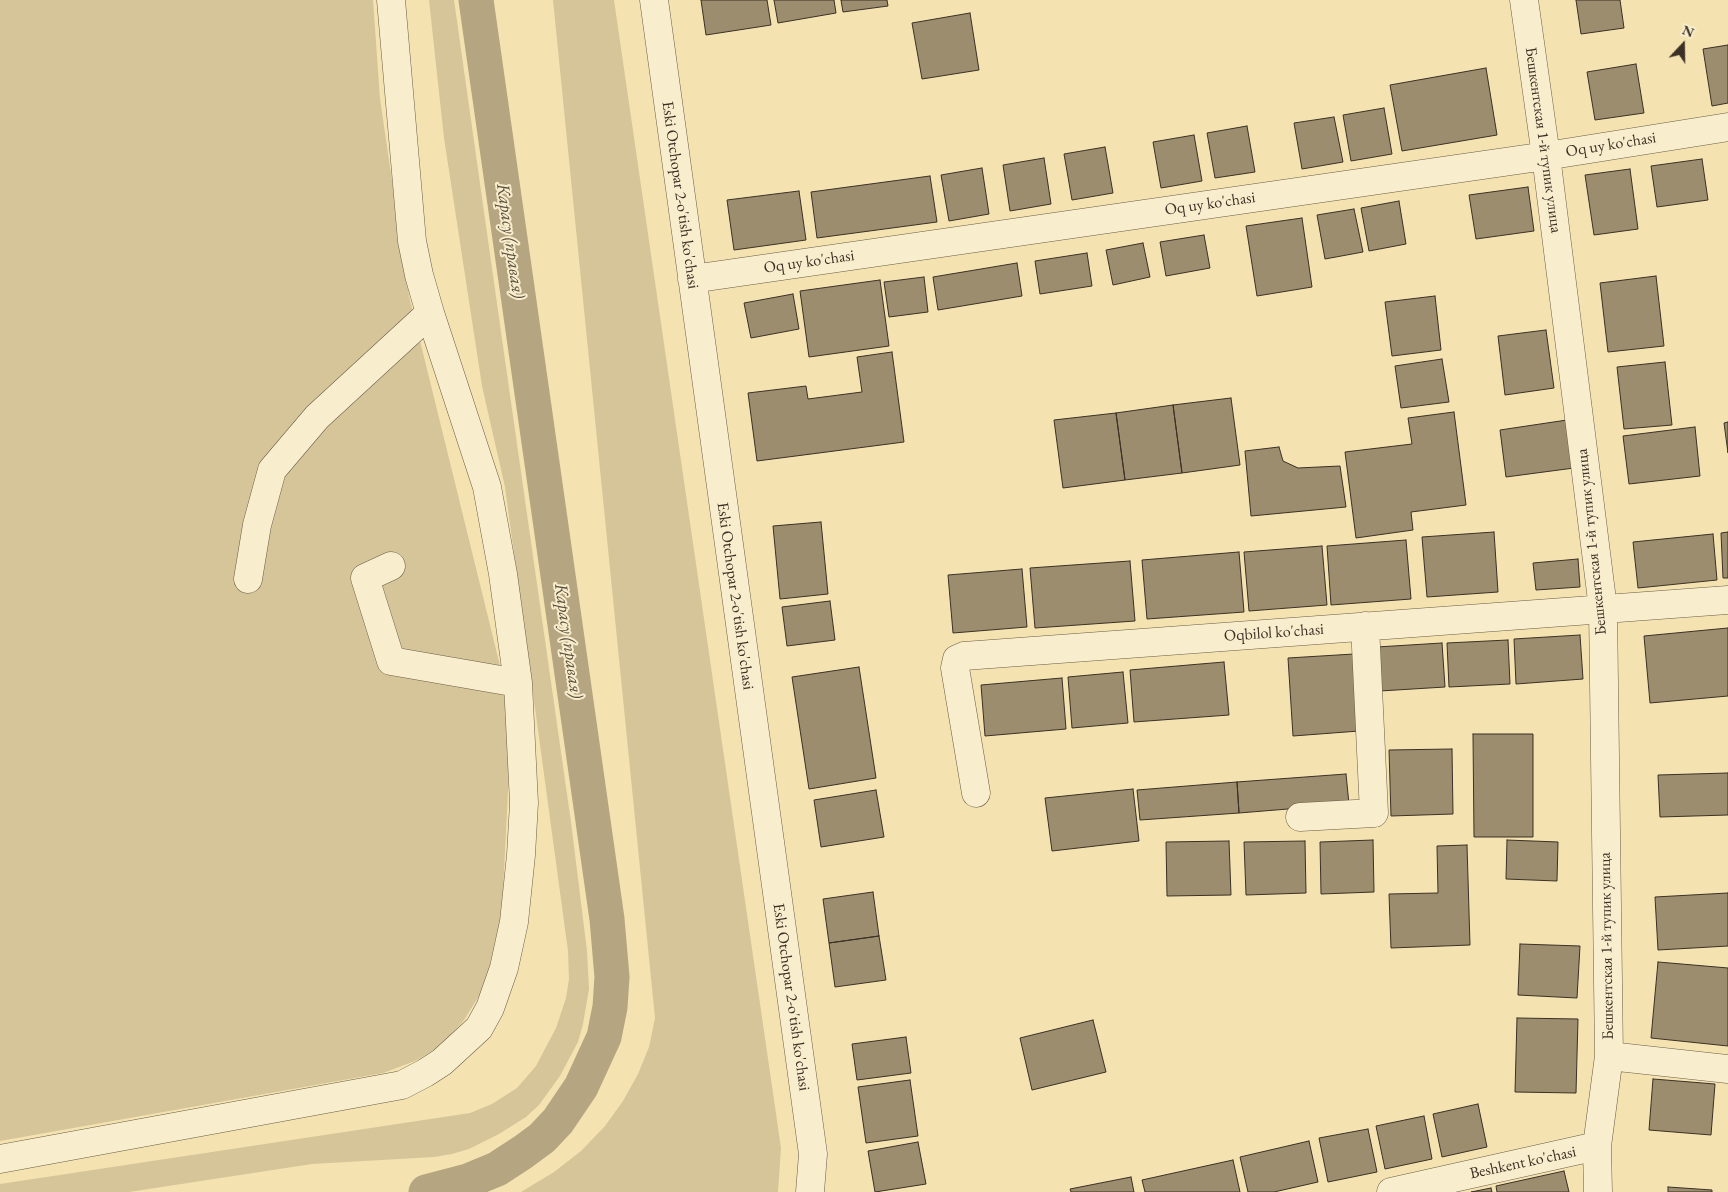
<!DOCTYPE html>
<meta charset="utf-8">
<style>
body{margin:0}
#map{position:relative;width:1728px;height:1192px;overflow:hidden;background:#f4e3b0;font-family:"EB Garamond",serif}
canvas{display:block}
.north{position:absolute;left:1658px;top:20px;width:50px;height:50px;-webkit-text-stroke:4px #f8edcc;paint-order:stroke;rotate:21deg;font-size:14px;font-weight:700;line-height:20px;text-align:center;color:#3b3026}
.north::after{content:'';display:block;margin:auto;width:18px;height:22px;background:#3b3026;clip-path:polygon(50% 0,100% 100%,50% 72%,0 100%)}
</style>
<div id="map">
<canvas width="1728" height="1192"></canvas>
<div class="north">N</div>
</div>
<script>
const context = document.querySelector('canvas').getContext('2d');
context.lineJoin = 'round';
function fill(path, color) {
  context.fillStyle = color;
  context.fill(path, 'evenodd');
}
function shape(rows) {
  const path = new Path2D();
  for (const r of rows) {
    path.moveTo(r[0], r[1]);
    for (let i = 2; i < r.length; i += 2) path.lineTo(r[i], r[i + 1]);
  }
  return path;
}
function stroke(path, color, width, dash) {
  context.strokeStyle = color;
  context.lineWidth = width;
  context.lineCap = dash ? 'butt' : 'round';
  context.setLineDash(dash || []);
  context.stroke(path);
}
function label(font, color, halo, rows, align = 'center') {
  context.font = font + ' "EB Garamond",serif';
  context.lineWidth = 4;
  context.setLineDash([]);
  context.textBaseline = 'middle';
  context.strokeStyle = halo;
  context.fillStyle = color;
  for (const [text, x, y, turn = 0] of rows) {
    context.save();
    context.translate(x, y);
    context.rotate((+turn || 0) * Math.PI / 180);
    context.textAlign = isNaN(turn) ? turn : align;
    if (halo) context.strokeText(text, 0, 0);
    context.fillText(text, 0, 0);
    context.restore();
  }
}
fill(shape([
 [0,0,373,0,380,99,409,296,505,686,510,751,502,912,494,948,484,988,464,1020,443,1044,415,1061,383,1073,0,1141],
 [429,0,454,0,505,360,571,822,587,951,589,989,583,1024,578,1042,560,1076,539,1105,526,1117,499,1134,469,1149,452,1154,434,1157,312,1164,129,1192,0,1192,0,1184,470,1113,492,1104,517,1088,536,1066,556,1028,566,998,569,979,568,951,505,487,482,386,444,138],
 [553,0,614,0,781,1148,778,1192,521,1192,554,1172,581,1151,605,1126,623,1101,638,1074,649,1047,655,1018]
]), '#d5c599');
stroke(shape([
 [426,1192,468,1181,497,1169,523,1152,542,1138,558,1121,581,1087,604,1037,610,1007,612,977,607,919,476,0]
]), '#b5a681', 35);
const building = shape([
 [701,0,767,0,771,25,706,35,701,0],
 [774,0,834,0,836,13,778,23,774,0],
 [841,0,887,0,888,6,843,12,841,0],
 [1576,0,1620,0,1624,28,1581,34,1576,0],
 [970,13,979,70,922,79,912,23,970,13],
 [1728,45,1728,103,1712,106,1703,49,1728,45],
 [1636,64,1644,113,1595,120,1587,72,1636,64],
 [1486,68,1497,135,1402,151,1390,85,1486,68],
 [1384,108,1392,154,1351,161,1343,115,1384,108],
 [1334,117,1343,162,1302,169,1294,123,1334,117],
 [1247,126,1255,172,1215,178,1207,133,1247,126],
 [1194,135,1202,181,1161,188,1153,142,1194,135],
 [1105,147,1113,193,1072,200,1064,154,1105,147],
 [1044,158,1051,204,1010,211,1003,165,1044,158],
 [1702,159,1708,200,1657,207,1651,166,1702,159],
 [982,168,989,214,949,221,941,175,982,168],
 [1630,169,1638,229,1594,235,1585,175,1630,169],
 [930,176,937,222,817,238,811,192,930,176],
 [1528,187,1534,231,1476,239,1469,195,1528,187],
 [799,191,806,240,734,250,727,200,799,191],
 [1399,201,1406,244,1369,251,1361,208,1399,201],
 [1354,209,1363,252,1325,259,1317,215,1354,209],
 [1302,218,1312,287,1257,296,1246,226,1302,218],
 [1204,235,1210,268,1166,276,1160,242,1204,235],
 [1143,243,1150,277,1113,285,1106,250,1143,243],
 [1087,253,1092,286,1040,294,1035,261,1087,253],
 [1017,263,1022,296,938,310,933,277,1017,263],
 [1656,276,1664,346,1608,352,1600,283,1656,276],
 [924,277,928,312,889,317,884,282,924,277],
 [880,280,889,346,809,357,800,291,880,280],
 [793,294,799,329,751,338,744,303,793,294],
 [1435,296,1441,350,1392,356,1385,302,1435,296],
 [1546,330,1554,388,1505,395,1498,336,1546,330],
 [892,352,904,442,757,461,748,393,806,386,808,399,862,392,857,357,892,352],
 [1442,359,1449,402,1401,408,1395,366,1442,359],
 [1665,362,1672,425,1624,429,1617,367,1665,362],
 [1231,398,1240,465,1182,473,1173,405,1231,398],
 [1173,405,1182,473,1125,480,1116,413,1173,405],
 [1454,412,1466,505,1411,512,1413,530,1356,538,1345,452,1412,444,1408,418,1454,412],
 [1116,413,1125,480,1063,488,1054,420,1116,413],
 [1567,420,1574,468,1506,477,1500,430,1567,420],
 [1728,422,1728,453,1724,423,1728,422],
 [1695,427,1700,476,1629,484,1623,436,1695,427],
 [1279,447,1283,461,1298,468,1340,466,1346,507,1251,516,1245,451,1279,447],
 [821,522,828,594,780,599,773,526,821,522],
 [1494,532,1498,592,1427,597,1422,537,1494,532],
 [1728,532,1728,578,1723,578,1721,533,1728,532],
 [1713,534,1717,580,1638,588,1633,542,1713,534],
 [1406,540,1411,599,1331,605,1327,546,1406,540],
 [1322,546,1327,605,1249,611,1244,552,1322,546],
 [1239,552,1244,612,1147,619,1142,560,1239,552],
 [1578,559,1580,587,1536,590,1533,563,1578,559],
 [1130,561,1135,621,1035,628,1030,568,1130,561],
 [1022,569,1027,627,953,633,948,575,1022,569],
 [830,601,835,640,787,646,782,607,830,601],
 [1728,628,1728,696,1650,703,1644,636,1728,628],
 [1580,635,1583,679,1516,684,1514,639,1580,635],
 [1508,640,1510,684,1449,687,1447,643,1508,640],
 [1442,643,1445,687,1380,691,1377,647,1442,643],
 [1354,654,1359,731,1293,736,1288,658,1354,654],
 [1224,662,1229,715,1134,722,1130,670,1224,662],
 [859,667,876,778,809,789,792,677,859,667],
 [1123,672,1128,723,1072,728,1068,677,1123,672],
 [1062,678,1066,729,985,736,981,685,1062,678],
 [1473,734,1533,734,1533,837,1474,837,1473,734],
 [1452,749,1453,814,1391,816,1389,750,1452,749],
 [1728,773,1728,815,1660,817,1658,775,1728,773],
 [1346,774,1349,804,1239,813,1237,782,1346,774],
 [1237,782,1239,813,1140,820,1137,790,1237,782],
 [1133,789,1139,841,1052,851,1045,798,1133,789],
 [876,790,884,837,821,847,814,800,876,790],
 [1373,840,1374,892,1321,894,1320,842,1373,840],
 [1507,840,1558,842,1557,881,1506,879,1507,840],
 [1229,841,1231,895,1167,896,1166,842,1229,841],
 [1305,841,1306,893,1246,895,1244,842,1305,841],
 [1467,845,1470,945,1391,948,1389,894,1438,893,1437,846,1467,845],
 [873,892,879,936,829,943,823,899,873,892],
 [1728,893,1728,946,1658,950,1655,897,1728,893],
 [879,936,886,980,835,987,829,943,879,936],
 [1520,944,1580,946,1577,998,1518,995,1520,944],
 [1658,962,1728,968,1728,1046,1651,1038,1658,962],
 [1517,1018,1578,1019,1576,1093,1515,1092,1517,1018],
 [1093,1020,1106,1072,1032,1090,1020,1038,1093,1020],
 [906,1037,911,1073,857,1080,852,1044,906,1037],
 [1653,1079,1715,1084,1711,1135,1649,1130,1653,1079],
 [910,1080,918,1136,866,1143,858,1087,910,1080],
 [1478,1104,1487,1147,1442,1157,1433,1114,1478,1104],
 [1424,1116,1432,1159,1385,1169,1376,1126,1424,1116],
 [1368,1129,1377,1172,1328,1182,1319,1138,1368,1129],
 [1309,1141,1318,1182,1274,1192,1248,1192,1240,1157,1309,1141],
 [918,1142,926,1184,875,1192,868,1151,918,1142],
 [1233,1160,1240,1192,1145,1192,1142,1180,1233,1160],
 [1564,1171,1569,1192,1497,1192,1496,1186,1564,1171],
 [1131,1177,1134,1192,1071,1192,1070,1189,1131,1177],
 [1668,1187,1712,1190,1712,1192,1668,1192,1668,1187],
 [1491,1188,1492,1192,1471,1192,1491,1188]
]);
fill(building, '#9b8d6e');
stroke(building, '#3b3026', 1);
const minor = shape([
 [391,0,412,241,419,275,430,313],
 [654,0,813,1154,810,1192],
 [1524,0,1546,156,1603,608,1609,1056,1597,1146,1598,1192],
 [692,279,1546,156,1728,127],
 [391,566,365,578,391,661,518,683],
 [976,793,955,668,957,659,964,656,1728,600],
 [1300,817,1374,813,1365,626],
 [1609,1056,1728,1069],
 [0,1159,402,1085,425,1073,442,1062,479,1028,490,1008,504,968,514,922,521,855,524,803,518,683,503,574,487,487,430,313,317,417,272,470,257,525,248,579],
 [1391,1192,1597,1146]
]);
stroke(minor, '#695d48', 29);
stroke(minor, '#f8edcc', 28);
label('16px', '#3b3026', '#f8edcc', [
 ["Бешкентская 1-й тупик улица",1543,140,82],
 ["Oq uy ko'chasi",1611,145,-9],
 ["Eski Otchopar 2-o'tish ko'chasi",680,195,82],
 ["Oq uy ko'chasi",1210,204,-8],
 ["Oq uy ko'chasi",809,262,-8],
 ["Бешкентская 1-й тупик улица",1592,542,-96],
 ["Eski Otchopar 2-o'tish ko'chasi",735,596,82],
 ["Oqbilol ko'chasi",1274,633,-4],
 ["Бешкентская 1-й тупик улица",1607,946,-91],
 ["Eski Otchopar 2-o'tish ko'chasi",791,997,82],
 ["Beshkent ko'chasi",1523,1163,-12]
]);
label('italic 18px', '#5a4e3d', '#f8edcc', [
 ["Карасу (правая)",510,241,82],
 ["Карасу (правая)",568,641,82]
]);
</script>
